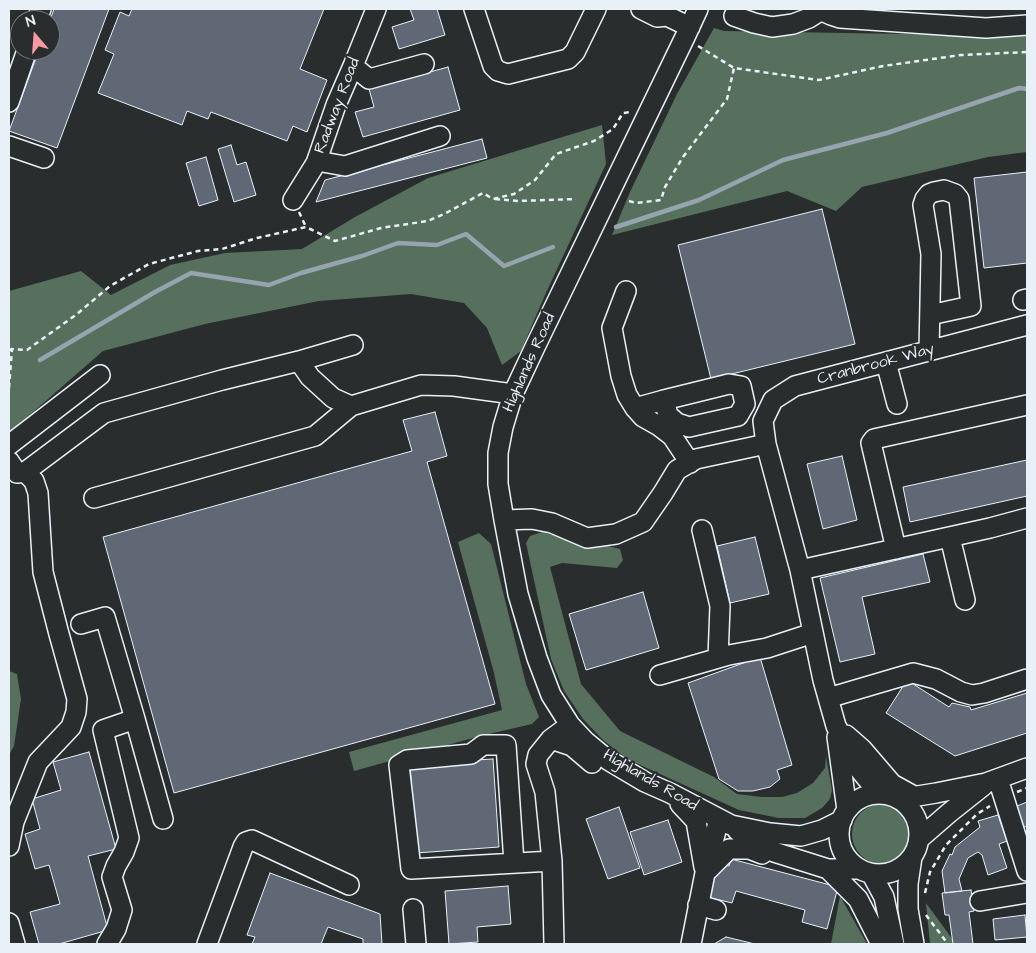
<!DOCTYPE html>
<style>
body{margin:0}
#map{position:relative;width:1036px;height:953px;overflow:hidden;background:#2a2d2e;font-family:"Architects Daughter",sans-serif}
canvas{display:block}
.frame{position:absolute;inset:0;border:10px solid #e8f1f8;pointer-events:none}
.north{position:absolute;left:10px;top:10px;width:50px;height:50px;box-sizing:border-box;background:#2a2d2e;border:1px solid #767b7f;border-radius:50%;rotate:342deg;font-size:14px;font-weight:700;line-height:20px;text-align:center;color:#e8f1f8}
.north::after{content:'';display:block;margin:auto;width:18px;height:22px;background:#ff9aa2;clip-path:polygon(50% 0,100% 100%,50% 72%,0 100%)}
</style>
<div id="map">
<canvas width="1036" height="953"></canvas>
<div class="frame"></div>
<div class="north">N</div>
</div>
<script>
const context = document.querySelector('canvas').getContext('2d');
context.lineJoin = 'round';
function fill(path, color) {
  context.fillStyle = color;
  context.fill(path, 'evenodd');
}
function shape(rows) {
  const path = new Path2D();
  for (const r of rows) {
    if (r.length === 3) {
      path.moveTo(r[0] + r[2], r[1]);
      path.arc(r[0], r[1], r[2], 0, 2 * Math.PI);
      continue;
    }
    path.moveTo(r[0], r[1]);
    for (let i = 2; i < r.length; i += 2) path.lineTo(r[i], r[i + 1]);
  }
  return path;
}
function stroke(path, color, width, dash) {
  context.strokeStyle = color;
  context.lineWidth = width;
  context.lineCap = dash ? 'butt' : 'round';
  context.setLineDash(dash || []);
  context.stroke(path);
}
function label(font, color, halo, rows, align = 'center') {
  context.font = font + ' "Architects Daughter",sans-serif';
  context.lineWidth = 4.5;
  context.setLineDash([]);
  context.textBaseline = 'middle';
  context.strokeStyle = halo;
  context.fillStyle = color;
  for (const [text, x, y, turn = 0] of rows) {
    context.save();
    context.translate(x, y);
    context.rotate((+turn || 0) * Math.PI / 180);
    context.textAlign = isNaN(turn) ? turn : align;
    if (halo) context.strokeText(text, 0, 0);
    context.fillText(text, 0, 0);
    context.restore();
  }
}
fill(shape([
 [714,28,724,31,1027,36,1027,152,988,157,862,187,836,211,787,191,612,235,630,192,677,94],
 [602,125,606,164,545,295,521,351,502,365,487,328,464,303,411,294,319,301,205,324,103,351,9,433,9,291,81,271,111,295,170,265,225,253,302,249,355,217,428,178],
 [542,532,571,540,608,546,620,549,623,560,617,568,562,563,550,567,581,684,620,731,714,777,737,794,762,797,782,797,797,793,813,783,825,768,826,756,832,790,830,799,822,808,805,818,779,818,739,810,627,759,603,740,583,719,564,691,551,659,526,543,530,536],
 [479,533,491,544,526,684,539,717,532,724,480,736,354,771,349,752,502,710,494,673,458,542],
 [9,671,17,674,21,699,14,746,9,755],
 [882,834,30],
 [840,896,866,942,867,944,831,944],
 [926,903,956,944,930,944]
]), '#56705d');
stroke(shape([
 [616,227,699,200,783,160,887,133,1019,88,1027,89],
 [40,360,155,292,191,273,269,285,301,273,362,256,398,243,437,245,466,234,504,266,553,247]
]), '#94a5af', 4.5);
const building = shape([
 [54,9,109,9,57,148,9,131,39,50,50,50,50,20,54,9],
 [132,9,324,9,300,69,327,80,307,132,293,126,287,141,211,112,208,119,187,111,182,125,98,93,114,54,105,50,120,12,129,16,132,9],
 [410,9,437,9,445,35,399,49,392,27,414,20,410,9],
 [448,67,460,110,363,137,355,112,374,107,369,89,448,67],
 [482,139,487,158,316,202,325,180,482,139],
 [231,145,237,165,246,162,256,195,234,202,218,149,231,145],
 [206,157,218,200,199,206,186,163,206,157],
 [1027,172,1027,263,984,268,974,178,1027,172],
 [822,209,855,344,711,379,678,245,822,209],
 [435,412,447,456,427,462,495,704,174,793,103,537,412,451,403,420,435,412],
 [842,456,857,520,823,529,807,464,842,456],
 [1027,460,1027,496,910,522,903,487,1027,460],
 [755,537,769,594,730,603,717,546,755,537],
 [923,554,930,582,862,597,875,654,840,662,820,578,923,554],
 [643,592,659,648,586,670,569,614,643,592],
 [760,657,792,765,777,770,780,779,770,787,753,791,738,791,719,779,688,683,760,657],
 [907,680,949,707,952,703,970,707,971,710,1027,693,1027,733,955,756,886,713,907,680],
 [89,752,116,849,88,856,108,930,59,944,39,944,30,912,60,904,49,865,35,869,25,834,40,829,32,799,61,790,53,762,89,752],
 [493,759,499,847,416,853,410,764,493,759],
 [1027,802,1027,826,1020,829,1012,808,1027,802],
 [619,807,640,868,608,879,586,819,619,807],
 [998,815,1007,841,999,844,1007,868,988,875,982,855,978,852,968,858,959,879,962,891,945,893,942,871,950,854,952,855,955,847,980,827,978,821,998,815],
 [668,820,682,862,644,875,630,832,668,820],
 [731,859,838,887,827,929,802,922,805,910,736,891,732,903,708,897,717,863,729,866,731,859],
 [270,873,380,914,382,944,363,944,363,939,328,927,321,944,252,944,255,937,247,935,270,873],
 [508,886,511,924,477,927,478,942,449,944,445,891,508,886],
 [971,890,974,911,969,912,973,944,953,944,949,915,945,915,942,893,971,890],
 [1025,915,1027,937,995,940,993,919,1025,915],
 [726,937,755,944,714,944,726,937]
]);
fill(building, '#606775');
stroke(building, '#e8f1f8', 1);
const minor = shape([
 [474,9,493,66,498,71,508,74,568,59,575,52,596,9],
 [641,9,657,17,667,16,690,27],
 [698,9,685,37,535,347,513,394,503,427,498,453,498,484,504,520,518,594,537,658,551,695,570,725,585,741,608,760,645,782,670,793,731,825,770,833,801,836,822,830,842,820],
 [822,11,831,15,840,18,986,28,1027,25],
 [734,16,754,23,772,27,793,24,809,18,823,9],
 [37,20,41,9],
 [353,66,369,79,424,64],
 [9,102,27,50],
 [9,146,44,158],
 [317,161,345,166,440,136],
 [293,200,316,163,336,105,353,66,376,9],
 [626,291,612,328,621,376,627,395,635,408,643,417,659,426,672,436,690,463],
 [1023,300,1027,299],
 [929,351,931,254,923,205,925,199,929,194,934,192,944,190,955,194,959,199,971,306,930,315],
 [299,361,353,345],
 [886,362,897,404],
 [635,408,664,400,729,384,741,386,745,404,738,416,689,427,677,423,668,415,664,400],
 [766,444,800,570],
 [9,445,100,375],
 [9,461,17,473,25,472,104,413,222,380,299,361,310,377,333,398,351,406],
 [94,498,315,436,351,406,421,385,454,386,513,394],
 [504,520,532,519,552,523,587,538,616,534,643,522,663,493,677,470,696,459,766,444,763,421,773,400,795,386,1027,325],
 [702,530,720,606,718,658],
 [950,537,965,600],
 [896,549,871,443,874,439,1027,405],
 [81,624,105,617,135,719],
 [660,675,729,655,767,648,813,633],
 [828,698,913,673,936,679,961,692,972,695,984,693,1027,679],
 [846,735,862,749,892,784,912,795],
 [837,737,847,810],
 [551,739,572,746,592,763],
 [998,779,1027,871],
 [884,794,873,786,859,769,836,726,823,680,800,570,990,528,1027,518],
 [879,834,40],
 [899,799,936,793,986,783,1027,768],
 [680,804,696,821,704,867],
 [737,830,746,838,774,852,828,869,859,869],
 [919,839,949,813,983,786],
 [9,846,14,822,38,762,71,727,76,712,77,699,59,634,43,572,38,493,34,481,25,472],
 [912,857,908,884,908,909,914,944],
 [514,863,506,745,483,745,471,754,407,760,399,765,411,869,552,861],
 [828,869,858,899,881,944],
 [706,872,729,849,749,849,762,854],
 [871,873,884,897,894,944],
 [980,901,1027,893],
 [698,905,716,910],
 [413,909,416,944],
 [9,923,15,944],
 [107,944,116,929,122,910,112,877,116,866,124,852,129,838,103,730,135,719,163,819],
 [207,944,243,847,246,842,252,840,349,885],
 [554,944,552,861,545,792,536,764,538,755,551,739,570,725],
 [691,944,705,873,719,819]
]);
stroke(minor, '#e8f1f8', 22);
stroke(shape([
 [698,46,734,68,819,80,883,66,961,55,1027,52],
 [495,199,518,201,576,199],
 [629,201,636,203,661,200,665,187,683,157,727,99,734,68],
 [299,212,306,227],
 [9,350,12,349,27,350,77,314,110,286,149,264,198,251,222,249,257,238,306,227,335,241,381,228,428,221,446,213,483,193,493,199,514,194,535,180,556,154,594,141,613,129,623,113,632,112],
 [9,388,12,349],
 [1017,792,1027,788],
 [925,893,930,872,946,845,977,814,990,806],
 [926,915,948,944]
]), '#e8f1f8', 2.5, [5, 4]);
stroke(minor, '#2a2d2e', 19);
label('16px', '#e8f1f8', '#2a2d2e', [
 ["Radway Road",338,106,-69],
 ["Highlands Road",530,363,-66],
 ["Cranbrook Way",876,365,-15],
 ["Highlands Road",650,781,30]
]);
</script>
